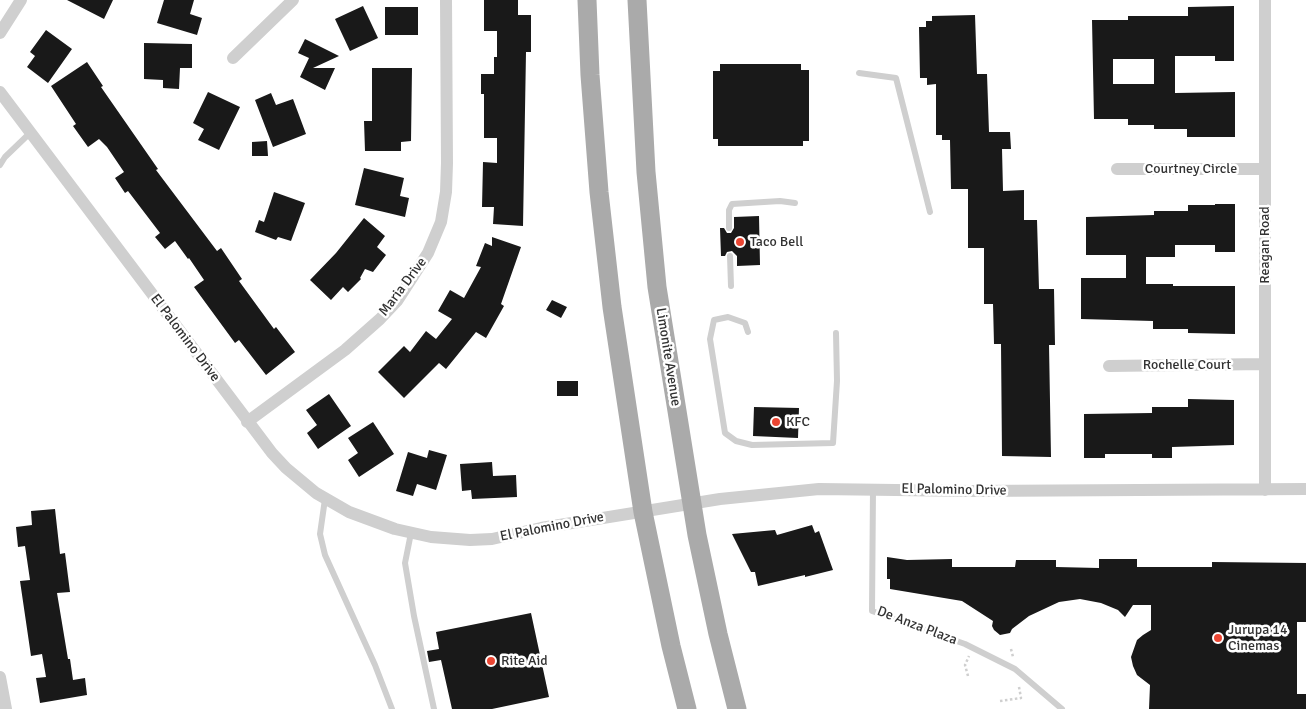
<!DOCTYPE html>
<style>
body{margin:0}
canvas{display:block;background:#fff}
</style>
<canvas width="1306" height="709"></canvas>
<script>
const context = document.querySelector('canvas').getContext('2d');
context.lineJoin = 'round';
function fill(path, color) {
  context.fillStyle = color;
  context.fill(path, 'evenodd');
}
function shape(rows) {
  const path = new Path2D();
  for (const r of rows) {
    path.moveTo(r[0], r[1]);
    for (let i = 2; i < r.length; i += 2) path.lineTo(r[i], r[i + 1]);
  }
  return path;
}
function stroke(path, color, width, dash) {
  context.strokeStyle = color;
  context.lineWidth = width;
  context.lineCap = dash ? 'butt' : 'round';
  context.setLineDash(dash || []);
  context.stroke(path);
}
function label(font, color, halo, rows, align = 'center') {
  context.font = font + ' Signika,sans-serif';
  context.lineWidth = 5;
  context.setLineDash([]);
  context.textBaseline = 'middle';
  context.strokeStyle = halo;
  context.fillStyle = color;
  for (const [text, x, y, turn = 0] of rows) {
    context.save();
    context.translate(x, y);
    context.rotate((+turn || 0) * Math.PI / 180);
    context.textAlign = isNaN(turn) ? turn : align;
    if (halo) context.strokeText(text, 0, 0);
    context.fillText(text, 0, 0);
    context.restore();
  }
}
fill(shape([
 [67,0,113,0,104,19],
 [164,0,194,0,190,14,202,18,197,35,157,23],
 [484,0,518,0,518,15,531,15,531,52,526,52,523,226,493,224,494,207,482,207,483,162,497,163,497,138,484,138,484,94,481,94,481,74,494,74,494,57,497,57,497,31,484,31],
 [363,6,378,38,350,51,335,19],
 [1234,6,1234,61,1215,61,1215,56,1175,56,1175,93,1235,92,1235,137,1187,137,1187,129,1154,129,1154,125,1128,125,1128,119,1094,119,1092,20,1128,20,1128,16,1188,16,1188,7],
 [1113,59,1154,59,1154,84,1113,84],
 [385,7,418,7,418,35,385,35],
 [975,15,977,74,987,74,989,132,1010,132,1011,149,1002,149,1003,191,1024,190,1024,220,1037,220,1039,289,1054,289,1055,345,1049,345,1051,457,1002,456,1001,344,994,344,993,304,984,304,984,248,968,248,968,189,951,189,950,140,942,140,942,135,936,135,936,84,927,85,927,78,920,78,919,27,926,27,926,21,932,21,932,16],
 [46,30,72,49,48,83,27,67,35,56,30,52],
 [305,39,339,56,313,68,335,68,325,90,300,77,309,58,298,53],
 [144,43,192,44,192,68,180,68,179,89,163,88,163,80,144,79],
 [87,62,103,86,101,87,158,169,156,170,217,251,221,248,242,279,239,281,274,329,276,327,295,352,266,375,239,340,235,343,194,287,204,280,189,258,188,259,175,241,165,249,155,237,160,233,128,191,125,193,115,178,124,172,107,147,99,139,88,147,73,126,76,124,51,86],
 [720,64,801,64,801,70,809,70,809,141,803,141,803,146,718,146,718,139,713,139,713,71,720,71],
 [372,68,412,68,411,141,401,142,401,151,365,151,364,121,372,121],
 [208,92,240,107,219,150,198,140,204,129,193,123],
 [271,93,276,105,293,99,306,134,273,147,255,100],
 [267,141,268,156,252,156,252,142],
 [364,168,404,178,400,196,409,198,405,217,355,205],
 [274,192,305,203,291,241,278,237,276,240,255,232,259,220,264,222],
 [1215,204,1235,204,1235,252,1215,252,1215,245,1175,245,1175,257,1146,257,1146,284,1173,284,1173,286,1235,286,1235,334,1188,333,1188,329,1153,329,1153,321,1081,319,1081,278,1126,278,1126,255,1086,255,1086,217,1154,215,1154,211,1188,211,1188,205,1215,205],
 [759,216,760,265,737,266,737,256,732,251,727,252,725,256,721,256,720,228,724,228,727,233,731,233,734,228,734,217],
 [364,218,385,236,377,247,386,255,373,272,365,269,360,278,361,279,348,292,343,287,331,300,310,280,336,253],
 [492,237,521,247,501,304,504,306,486,338,476,332,446,369,439,363,404,398,378,372,404,346,410,352,426,331,436,339,452,319,438,311,450,290,464,298,481,267,476,266,485,243,492,246],
 [552,300,567,307,561,318,546,310],
 [557,381,578,381,578,396,557,396],
 [329,394,351,426,318,449,307,433,317,425,306,410],
 [1188,399,1234,400,1234,445,1172,447,1172,458,1152,458,1152,454,1105,454,1105,458,1084,458,1084,414,1152,413,1152,407,1188,407],
 [754,407,799,408,798,438,753,436],
 [373,422,394,454,359,477,348,460,358,453,348,438],
 [429,450,447,455,436,490,417,484,413,496,396,491,408,452,427,458],
 [492,462,493,476,516,475,517,497,472,499,471,490,462,491,460,464],
 [55,509,60,554,65,553,70,592,57,593,68,659,70,659,73,680,85,678,87,695,40,703,36,678,46,677,42,654,31,656,20,581,30,580,25,546,18,547,16,527,32,525,31,511],
 [812,525,815,533,819,531,833,570,805,577,805,575,758,586,755,572,751,572,732,534,775,530,777,535],
 [887,557,907,560,952,559,952,567,1015,567,1016,560,1056,560,1056,567,1099,568,1099,559,1137,559,1137,567,1212,567,1212,562,1306,563,1306,622,1297,622,1297,694,1306,694,1306,709,1149,709,1150,685,1137,675,1133,666,1131,657,1137,640,1143,635,1151,630,1151,605,1133,605,1125,617,1118,610,1101,603,1080,599,1059,602,1029,616,1012,629,1010,633,1000,635,994,630,992,626,993,621,962,601,890,589,890,579,887,579],
 [531,613,549,697,492,709,452,709,441,660,429,662,427,651,439,649,436,632]
]), '#191919');
stroke(shape([
 [1011,649,1013,657],
 [968,676,965,665,969,656],
 [1000,701,1021,698,1019,687]
]), '#cfcfcf', 2.5, [2.5, 2.5]);
stroke(shape([
 [859,73,896,78,930,212],
 [0,165,5,157,31,132],
 [729,228,729,210,732,204,780,201,795,203],
 [730,256,731,286],
 [748,332,745,323,728,317,714,320,710,339,725,433,736,441,752,445,833,443,837,381,836,333],
 [873,489,872,611,965,644,1015,669,1062,709],
 [325,499,320,534,325,555,375,665,392,709],
 [411,533,405,563,414,616,434,709]
]), '#cfcfcf', 6);
stroke(shape([
 [1265,0,1265,490],
 [0,33,21,0],
 [233,58,293,0],
 [0,92,272,453,286,468,316,493,349,512,395,529,431,537,470,540,492,539,541,528,720,499,819,489,972,491,1306,489],
 [1117,169,1265,169],
 [1109,366,1265,364],
 [247,422,345,350,380,319,397,301,428,253,441,222,446,192,447,163,446,0],
 [0,677,6,709]
]), '#cfcfcf', 12);
stroke(shape([
 [587,0,590,75,599,192,612,307,643,512,671,646,687,709],
 [637,0,646,172,657,287,697,535,718,634,737,709]
]), '#aaa', 19);
for (const [x, y, r, color] of [
 [740,242,5,"#eb4633"],
 [776,422,5,"#eb4633"],
 [1218,638,5,"#eb4633"],
 [491,661,5,"#eb4633"]
]) {
  const dot = new Path2D();
  dot.arc(x, y, r, 0, 2 * Math.PI);
  context.fillStyle = color;
  context.fill(dot);
  stroke(dot, '#fff', 2);
}
label('14px', '#323232', '#fff', [
 ["Courtney Circle",1191,169],
 ["Reagan Road",1265,245,-90],
 ["Maria Drive",403,287,-53],
 ["El Palomino Drive",185,338,53],
 ["Limonite Avenue",668,357,81],
 ["Rochelle Court",1187,365],
 ["El Palomino Drive",954,490,1],
 ["El Palomino Drive",552,527,-11],
 ["De Anza Plaza",917,626,21]
]);
label('14px', '#323232', '#fff', [
 ["Taco Bell",750,242],
 ["KFC",786,422],
 ["Jurupa 14",1228,630],
 ["Cinemas",1228,646],
 ["Rite Aid",501,661]
], 'left');
</script>
